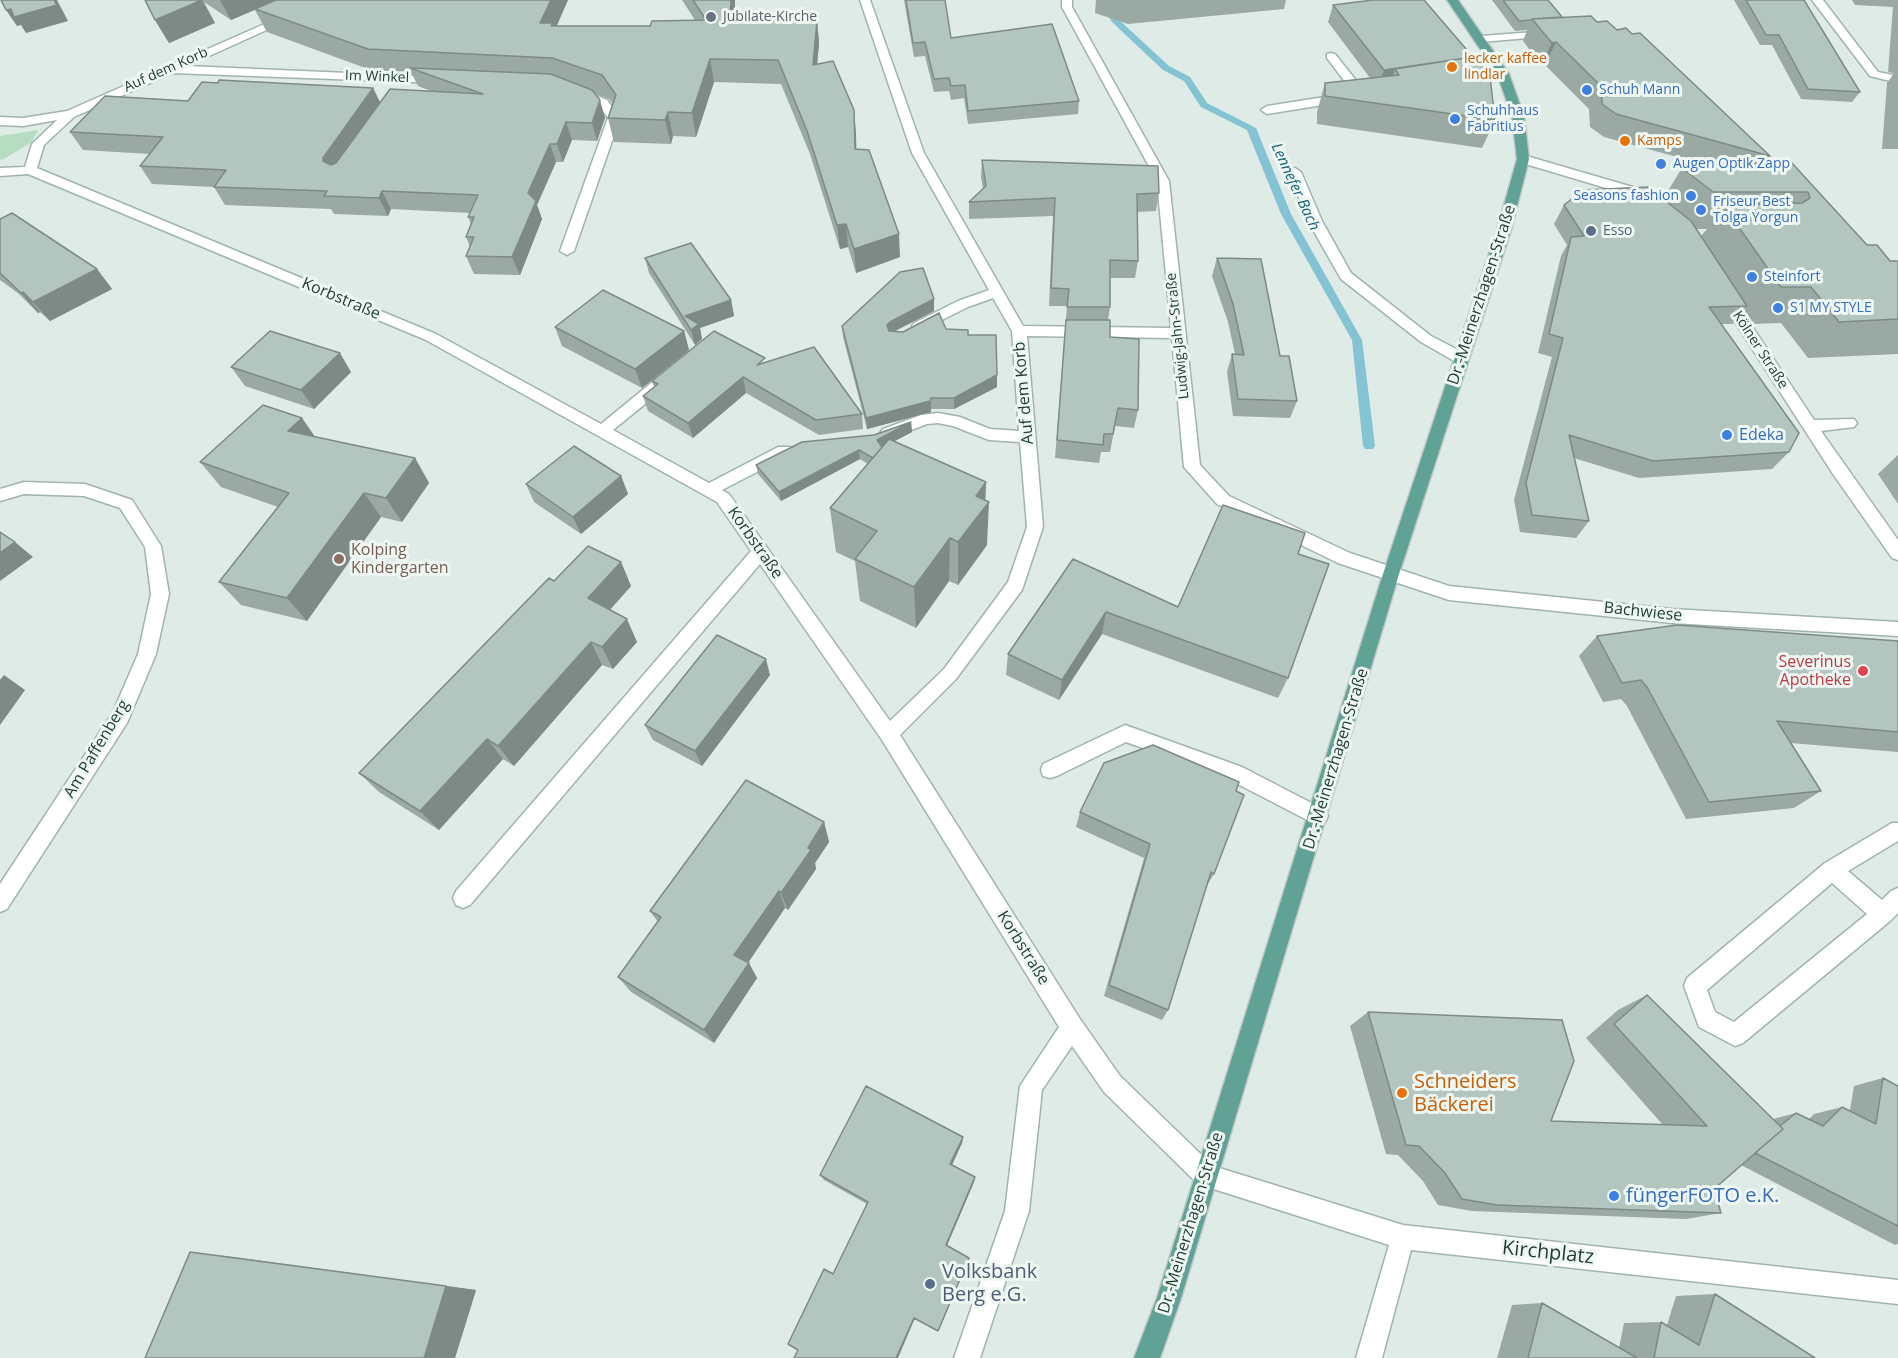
<!DOCTYPE html>
<meta charset="utf-8">
<style>
body{margin:0}
canvas{display:block;background:#deebe6}
</style>
<canvas width="1898" height="1358"></canvas>
<script>
const context = document.querySelector('canvas').getContext('2d');
context.lineJoin = 'round';
function fill(path, color) {
  context.fillStyle = color;
  context.fill(path, 'evenodd');
}
function shape(rows) {
  const path = new Path2D();
  for (const r of rows) {
    path.moveTo(r[0], r[1]);
    for (let i = 2; i < r.length; i += 2) path.lineTo(r[i], r[i + 1]);
  }
  return path;
}
function stroke(path, color, width, dash) {
  context.strokeStyle = color;
  context.lineWidth = width;
  context.lineCap = dash ? 'butt' : 'round';
  context.setLineDash(dash || []);
  context.stroke(path);
}
function label(font, color, halo, rows, align = 'center') {
  context.font = font + ' "Open Sans",sans-serif';
  context.lineWidth = 6;
  context.setLineDash([]);
  context.textBaseline = 'middle';
  context.strokeStyle = halo;
  context.fillStyle = color;
  for (const [text, x, y, turn = 0] of rows) {
    context.save();
    context.translate(x, y);
    context.rotate((+turn || 0) * Math.PI / 180);
    context.textAlign = isNaN(turn) ? turn : align;
    if (halo) context.strokeText(text, 0, 0);
    context.fillText(text, 0, 0);
    context.restore();
  }
}
fill(shape([
 [38,130,32,142,2,160,0,159,0,136]
]), '#b6ddc2');
fill(shape([
 [1099,0,1107,0,1118,19,1169,66,1190,77,1207,103,1256,128,1291,214,1362,340,1375,446,1373,449,1365,449,1363,446,1352,340,1281,214,1247,130,1201,107,1184,81,1163,70,1112,22,1099,0]
]), '#83c3d3');
const minor = shape([
 [319,0,333,0,187,66,439,77,445,80,439,83,173,73,74,117,44,145,37,168,436,334,601,424,656,379,666,379,668,383,666,387,613,430,709,483,778,447,790,447,792,451,790,455,722,490,729,494,890,721,944,669,1008,582,1027,527,1020,442,989,440,953,426,938,423,927,424,888,439,883,437,880,433,883,429,921,415,938,413,960,417,990,429,1019,431,1012,331,993,298,968,307,924,329,919,331,912,326,914,323,958,301,989,290,912,153,860,0,870,0,924,153,1023,326,1171,328,1157,181,1062,7,1062,0,1072,0,1072,7,1169,181,1200,465,1229,496,1350,553,1449,586,1672,609,1898,622,1898,636,1672,623,1449,600,1338,563,1217,504,1184,467,1172,338,1027,336,1043,527,1022,590,956,679,900,735,1080,1019,1120,1076,1213,1166,1403,1225,1898,1280,1898,1304,1411,1250,1382,1358,1356,1358,1389,1245,1198,1184,1104,1092,1072,1046,1042,1090,1029,1211,980,1358,954,1358,1005,1211,1020,1086,1059,1027,882,740,760,564,470,905,463,908,456,905,453,898,456,891,751,551,717,502,426,340,28,174,0,176,0,168,25,167,32,144,57,120,23,126,0,125,0,117,23,118,67,111,319,0],
 [1812,0,1823,0,1878,72,1898,76,1898,83,1870,76,1812,0],
 [1548,31,1554,34,1552,36,1481,42,1475,39,1481,36,1548,31],
 [1331,53,1335,54,1366,93,1366,99,1358,99,1327,58,1327,54,1331,53],
 [1503,71,1507,72,1507,76,1466,83,1460,80,1466,77,1503,71],
 [580,89,607,100,620,118,574,251,567,255,560,251,608,118,599,106,576,96,576,90,580,89],
 [1344,94,1348,95,1348,101,1267,114,1261,110,1267,106,1344,94],
 [1523,155,1636,188,1650,201,1644,205,1639,204,1626,194,1519,162,1517,159,1519,156,1523,155],
 [1295,168,1301,172,1322,221,1351,273,1431,336,1466,354,1468,358,1466,362,1456,362,1421,342,1341,279,1308,221,1289,172,1295,168],
 [1725,291,1730,293,1814,420,1854,419,1857,423,1854,427,1821,431,1898,540,1898,560,1892,558,1833,474,1720,299,1718,296,1725,291],
 [24,482,85,484,132,500,161,546,169,594,156,654,127,723,7,909,0,912,0,884,113,712,138,654,151,594,145,547,120,508,84,496,24,494,0,501,0,489,24,482],
 [1125,725,1242,767,1325,810,1328,816,1325,822,1318,825,1311,822,1228,779,1126,742,1057,776,1050,778,1043,776,1041,770,1043,764,1125,725],
 [1892,823,1898,823,1898,841,1848,871,1882,900,1891,891,1898,888,1898,913,1890,921,1743,1043,1735,1046,1699,1027,1684,986,1687,978,1825,863,1892,823],
 [1832,883,1867,914,1734,1022,1715,1012,1707,990,1832,883]
]);
const major = shape([
 [1447,0,1458,0,1509,74,1524,116,1529,159,1511,230,1399,574,1181,1298,1160,1358,1134,1358,1157,1298,1383,574,1497,230,1517,159,1512,116,1497,74,1447,0]
]);
stroke(minor, '#a1b3ad', 3);
stroke(major, '#c0c8c6', 3);
fill(minor, '#fff');
fill(major, '#60a295');
fill(shape([
 [145,0,568,0,556,26,650,26,695,20,682,0,735,0,735,20,817,20,819,43,817,64,856,133,856,149,900,257,856,273,848,247,840,249,810,154,781,84,714,82,696,137,673,136,671,144,614,142,608,118,613,104,609,99,596,94,605,118,597,141,572,140,563,162,556,162,537,205,542,219,520,275,474,274,466,256,470,247,466,237,471,224,468,217,470,213,391,209,388,216,334,214,331,209,225,205,214,187,152,184,140,166,150,154,83,150,70,132,188,101,373,88,380,103,431,91,418,86,412,74,379,73,267,32,255,10,231,20,204,2,215,23,169,43,155,20],
 [904,0,945,0,951,38,1079,101,1078,114,968,124,964,98,951,100,949,91,934,92,925,56,914,57],
 [1096,0,1286,0,1284,9,1128,24,1095,13],
 [1492,0,1548,0,1562,17,1597,22,1617,30,1770,156,1765,163,1791,162,1867,245,1890,261,1898,261,1898,354,1808,358,1781,323,1753,324,1744,310,1733,324,1722,324,1789,452,1772,469,1639,478,1574,458,1589,521,1576,538,1520,532,1514,500,1552,357,1538,353,1561,256,1567,245,1554,224,1564,205,1663,199,1682,168,1710,166,1604,137,1590,127,1589,109,1545,65,1541,65,1523,41,1527,30,1515,31],
 [1696,229,1707,229,1701,236],
 [1734,0,1804,0,1860,92,1852,102,1801,99,1772,45,1760,45],
 [1852,0,1898,0,1898,149,1882,149,1887,83,1894,73,1888,72,1893,7,1855,5],
 [1333,5,1495,120,1482,148,1317,124,1317,112,1325,83,1370,78,1328,22],
 [982,160,1159,193,1156,211,1137,212,1138,261,1135,278,1110,278,1110,307,1108,320,1110,337,1138,410,1134,428,1115,426,1110,452,1101,452,1099,463,1055,458,1067,306,1049,306,1053,216,969,219,969,202,983,189,981,177],
 [0,219,97,269,112,289,50,321,40,312,38,313,19,294,0,280],
 [645,258,731,300,734,316,700,328,702,339,695,345,649,273],
 [1217,258,1280,356,1297,401,1290,418,1233,416,1227,372,1232,354,1235,354,1228,322,1212,276],
 [934,299,934,311,895,331,903,332,946,329,968,335,997,387,954,409,931,409,931,412,867,429,843,337,842,326],
 [555,327,684,331,689,350,642,388,562,346],
 [766,362,862,414,863,429,819,435,746,393,693,438,648,411,643,396,654,387,652,381],
 [231,367,351,372,314,409,245,386],
 [302,418,315,437,415,458,429,483,402,522,381,517,307,621,241,605,219,582,278,507,221,487,200,462],
 [911,422,912,432,894,441,986,482,985,500,987,545,958,585,949,581,916,628,860,601,855,561,836,552,830,508,868,464,860,459,781,501,758,474,756,465,874,435],
 [1898,455,1898,504,1878,474],
 [621,476,628,494,581,534,534,502,526,484],
 [1298,554,1288,678,1278,698,1102,634,1059,700,1006,675,1008,654,1073,559,1178,607],
 [621,562,631,586,610,610,637,642,613,669,602,665,514,766,503,759,439,830,379,792,359,773,554,581],
 [1597,636,1898,641,1898,752,1791,743,1821,791,1794,808,1686,819,1627,706,1621,699,1603,702,1579,656],
 [770,675,702,766,653,740,645,725],
 [1236,791,1214,874,1206,887,1168,1010,1162,1020,1104,996,1144,858,1076,827,1080,812],
 [824,822,829,842,815,863,816,869,788,910,785,908,748,963,757,978,714,1043,631,992,618,977,658,922,650,911],
 [1647,995,1773,1119,1796,1113,1809,1119,1814,1114,1842,1107,1850,1110,1854,1086,1883,1078,1898,1086,1898,1244,1895,1245,1741,1165,1714,1189,1721,1213,1686,1219,1472,1211,1438,1205,1423,1181,1398,1155,1386,1154,1350,1026,1368,1012,1551,1121,1663,1125,1586,1038,1618,1010],
 [963,1137,962,1143,952,1165,974,1182,947,1245,969,1258,938,1331,833,1274,867,1204,824,1180,820,1175],
 [190,1252,234,1257,476,1290,455,1358,145,1358],
 [1715,1294,1815,1358,1497,1358,1512,1305,1542,1303,1619,1348,1624,1323,1661,1322,1667,1325,1676,1296]
]), '#9aa9a4');
fill(shape([
 [54,0,57,0,68,21,26,33,21,25,17,26,6,10],
 [202,0,215,23,169,43,155,20],
 [220,0,313,0,270,3,231,20],
 [551,0,568,0,555,30,540,23],
 [731,0,735,0,734,43,730,20],
 [817,20,819,43,815,88,813,65],
 [1556,42,1545,65,1541,65,1552,43],
 [1473,57,1395,69,1389,86,1378,88,1384,70],
 [710,59,714,82,696,137,692,113],
 [373,88,382,106,332,176,323,161,323,158],
 [600,100,605,118,597,141,592,123],
 [854,110,856,133,857,173,855,149],
 [668,112,673,136,671,144,665,120],
 [566,122,572,140,563,162,557,144],
 [550,144,556,162,537,205,542,219,520,275,512,257,528,193],
 [382,191,391,209,388,216,379,198],
 [846,224,848,247,840,249,837,225],
 [899,234,900,257,856,273,854,249],
 [97,269,112,289,50,321,33,302],
 [23,292,40,312,38,313,21,293],
 [934,299,934,311,891,333,888,337,887,325,890,322],
 [731,300,734,316,700,328,702,339,695,345,691,330,685,316],
 [684,331,689,350,642,388,635,369],
 [340,353,351,372,314,409,301,390],
 [997,375,997,387,954,409,954,398],
 [743,377,746,393,693,438,688,423],
 [931,398,931,412,867,429,866,418],
 [302,418,319,443,288,431],
 [911,422,912,432,878,450,877,440],
 [859,450,860,459,781,501,779,492],
 [415,458,429,483,402,522,386,498],
 [621,476,628,494,581,534,573,517],
 [986,482,985,507,989,502,987,545,958,585,958,542,976,496],
 [364,493,381,517,307,621,287,598],
 [950,538,949,581,916,628,914,587],
 [15,542,33,557,0,581,0,553],
 [621,562,631,586,599,622,588,598],
 [1106,612,1102,634,1059,700,1062,680],
 [627,619,637,642,613,669,602,647],
 [591,642,602,665,514,766,498,746],
 [766,659,770,675,702,766,695,751],
 [4,675,25,690,0,725,0,680],
 [487,739,503,759,439,830,420,811],
 [824,822,829,842,815,863,816,869,788,910,781,893,808,848],
 [779,891,785,908,743,970,734,955],
 [749,963,757,978,714,1043,704,1030],
 [963,1137,962,1143,950,1169,950,1164],
 [975,1177,974,1182,946,1248,946,1245],
 [446,1286,476,1290,455,1358,424,1358],
 [914,1318,915,1318,898,1358,896,1358]
]), '#7d8a86');
const building = shape([
 [1,0,54,0,57,5,14,17,11,9,6,10,1,0],
 [145,0,202,0,155,20,145,0],
 [276,0,551,0,540,23,553,23,551,26,650,26,652,21,706,20,693,0,731,0,730,20,817,20,813,65,833,61,854,110,855,149,869,150,899,234,854,249,846,224,837,225,807,131,778,60,710,59,692,113,668,112,665,120,608,118,616,95,602,75,552,58,368,49,255,9,276,0],
 [906,0,945,0,951,38,1052,24,1079,101,968,111,965,85,951,86,949,78,934,79,925,42,913,43,906,0],
 [1373,0,1424,0,1473,57,1384,70,1333,5,1373,0],
 [1503,0,1548,0,1562,17,1532,19,1532,20,1519,21,1503,0],
 [1746,0,1804,0,1860,92,1808,89,1779,35,1766,35,1746,0],
 [1591,16,1597,22,1607,21,1617,30,1626,28,1632,34,1640,33,1770,156,1616,114,1602,104,1601,86,1556,42,1552,43,1532,19,1591,16],
 [1485,55,1488,59,1495,120,1325,96,1325,83,1399,75,1395,69,1485,55],
 [410,68,551,74,592,90,600,100,592,123,566,122,557,144,550,144,528,193,536,201,512,257,466,256,474,237,466,237,474,217,468,217,478,195,382,191,379,198,324,196,327,191,214,187,226,170,140,166,163,137,70,132,105,96,188,101,202,82,218,83,219,80,373,88,323,158,323,161,331,165,336,163,390,89,483,94,410,68],
 [982,160,1158,166,1159,193,1137,194,1138,261,1110,260,1110,307,1067,307,1069,289,1051,288,1055,198,969,202,986,186,982,160],
 [1791,162,1867,245,1877,245,1890,261,1898,261,1898,319,1839,322,1811,287,1781,287,1723,205,1802,203,1810,198,1808,192,1713,192,1682,168,1791,162],
 [1648,187,1691,221,1747,306,1709,307,1799,433,1789,452,1653,461,1569,435,1589,521,1532,515,1526,483,1563,338,1549,334,1571,237,1584,236,1564,205,1583,190,1648,187],
 [12,213,97,269,33,302,23,292,21,293,0,273,0,219,12,213],
 [691,243,731,300,685,316,699,324,691,330,645,258,691,243],
 [1217,258,1261,259,1280,356,1289,356,1297,401,1238,399,1232,354,1244,355,1233,304,1217,258],
 [923,268,934,299,890,322,887,325,889,331,903,332,939,313,946,329,968,330,968,335,996,335,997,375,954,398,931,398,930,401,866,418,842,326,900,272,923,268],
 [603,290,684,331,635,369,555,327,603,290],
 [1066,320,1110,320,1110,337,1139,339,1138,410,1118,408,1113,434,1104,434,1103,445,1057,440,1066,320],
 [270,331,340,353,301,390,231,367,270,331],
 [714,331,765,358,757,365,814,347,862,414,816,420,743,377,688,423,643,396,658,384,652,381,714,331],
 [263,405,302,418,288,431,415,458,386,498,364,493,287,598,219,582,289,493,200,462,263,405],
 [911,422,877,440,882,447,873,458,859,450,779,492,756,465,802,442,874,435,911,422],
 [889,439,986,482,976,496,989,502,958,542,950,538,914,587,855,559,877,531,830,508,889,439],
 [574,446,621,476,573,517,526,484,574,446],
 [1223,505,1305,533,1298,554,1329,564,1288,678,1106,612,1062,680,1008,654,1073,559,1178,607,1223,505],
 [0,532,15,542,0,553,0,532],
 [588,546,621,562,588,598,627,619,602,647,591,642,498,746,487,739,420,811,359,773,549,578,554,581,588,546],
 [1677,625,1898,641,1898,732,1777,721,1821,791,1709,802,1647,687,1641,680,1622,683,1597,636,1677,625],
 [717,635,766,659,695,751,645,725,717,635],
 [1153,745,1239,782,1236,791,1244,795,1214,874,1211,872,1168,1010,1109,985,1150,844,1080,812,1104,763,1153,745],
 [746,780,824,822,808,848,811,850,781,893,779,891,734,955,749,963,704,1030,618,977,661,917,650,911,746,780],
 [1647,995,1783,1129,1714,1189,1721,1213,1497,1205,1462,1199,1445,1173,1419,1146,1406,1145,1368,1012,1562,1020,1574,1061,1551,1121,1707,1126,1614,1024,1647,995],
 [1883,1078,1898,1086,1898,1226,1755,1153,1783,1129,1780,1126,1796,1113,1823,1126,1842,1107,1876,1124,1883,1078],
 [866,1086,963,1137,950,1164,975,1177,946,1245,969,1258,938,1331,914,1318,896,1358,794,1358,798,1350,788,1344,824,1269,833,1274,868,1202,820,1175,866,1086],
 [190,1252,446,1286,424,1358,145,1358,190,1252],
 [1715,1294,1815,1358,1654,1358,1661,1322,1699,1345,1715,1294],
 [1542,1303,1637,1358,1528,1358,1542,1303]
]);
fill(building, '#b3c5bf');
stroke(building, '#7d8a86', 1.5);
for (const [x, y, r, color] of [
 [711,17,6,"#6b7280"],
 [1452,67,6,"#e8710a"],
 [1587,90,6,"#3f7fe0"],
 [1455,119,6,"#3f7fe0"],
 [1625,141,6,"#e8710a"],
 [1661,164,6,"#3f7fe0"],
 [1691,196,6,"#3f7fe0"],
 [1701,210,6,"#3f7fe0"],
 [1591,231,6,"#5c6f8a"],
 [1752,277,6,"#3f7fe0"],
 [1778,308,6,"#3f7fe0"],
 [1727,435,6,"#3f7fe0"],
 [339,559,6,"#8d6e63"],
 [1863,671,6,"#e0444e"],
 [1402,1093,6,"#e8710a"],
 [1614,1196,6,"#3f7fe0"],
 [930,1284,6,"#5c6f8a"]
]) {
  const dot = new Path2D();
  dot.arc(x, y, r, 0, 2 * Math.PI);
  context.fillStyle = color;
  context.fill(dot);
  stroke(dot, '#eff7f3', 2);
}
label('14px', '#5b616d', '#eff7f3', [
 ["Jubilate-Kirche",723,17]
], 'left');
label('14px', '#c56008', '#eff7f3', [
 ["lecker kaffee",1464,59],
 ["lindlar",1464,75],
 ["Kamps",1637,141]
], 'left');
label('14px', '#1f3b35', '#eff7f3', [
 ["Auf dem Korb",166,70,-24],
 ["Im Winkel",377,77,2],
 ["Ludwig-Jahn-Straße",1178,336,-96],
 ["Kölner Straße",1760,350,57]
]);
label('14px', '#366cbe', '#eff7f3', [
 ["Schuh Mann",1599,90],
 ["Schuhhaus",1467,111],
 ["Fabritius",1467,127],
 ["Augen Optik Zapp",1673,164],
 ["Seasons fashion",1679,196,"right"],
 ["Friseur Best",1713,202],
 ["Tolga Yorgun",1713,218],
 ["Steinfort",1764,277],
 ["S1 MY STYLE",1790,308]
], 'left');
label('14px', '#4e5e75', '#eff7f3', [
 ["Esso",1603,231]
], 'left');
label('italic 15px', '#176479', '#eff7f3', [
 ["Lennefer Bach",1295,187,65]
]);
label('16px', '#1f3b35', '#eff7f3', [
 ["Dr.-Meinerzhagen-Straße",1482,295,-72],
 ["Korbstraße",341,299,23],
 ["Auf dem Korb",1024,393,-95],
 ["Korbstraße",755,543,55],
 ["Bachwiese",1643,612,6],
 ["Am Paffenberg",97,749,-59],
 ["Dr.-Meinerzhagen-Straße",1336,759,-73],
 ["Korbstraße",1023,948,58],
 ["Dr.-Meinerzhagen-Straße",1191,1223,-73]
]);
label('16px', '#366cbe', '#eff7f3', [
 ["Edeka",1739,435]
], 'left');
label('16px', '#785e54', '#eff7f3', [
 ["Kolping",351,550],
 ["Kindergarten",351,568]
], 'left');
label('16px', '#be3a42', '#eff7f3', [
 ["Severinus",1851,662],
 ["Apotheke",1851,680]
], 'right');
label('20px', '#c56008', '#eff7f3', [
 ["Schneiders",1414,1082],
 ["Bäckerei",1414,1105]
], 'left');
label('20px', '#366cbe', '#eff7f3', [
 ["füngerFOTO e.K.",1626,1196]
], 'left');
label('20px', '#1f3b35', '#eff7f3', [
 ["Kirchplatz",1548,1253,6]
]);
label('20px', '#4e5e75', '#eff7f3', [
 ["Volksbank",942,1272],
 ["Berg e.G.",942,1295]
], 'left');
</script>
